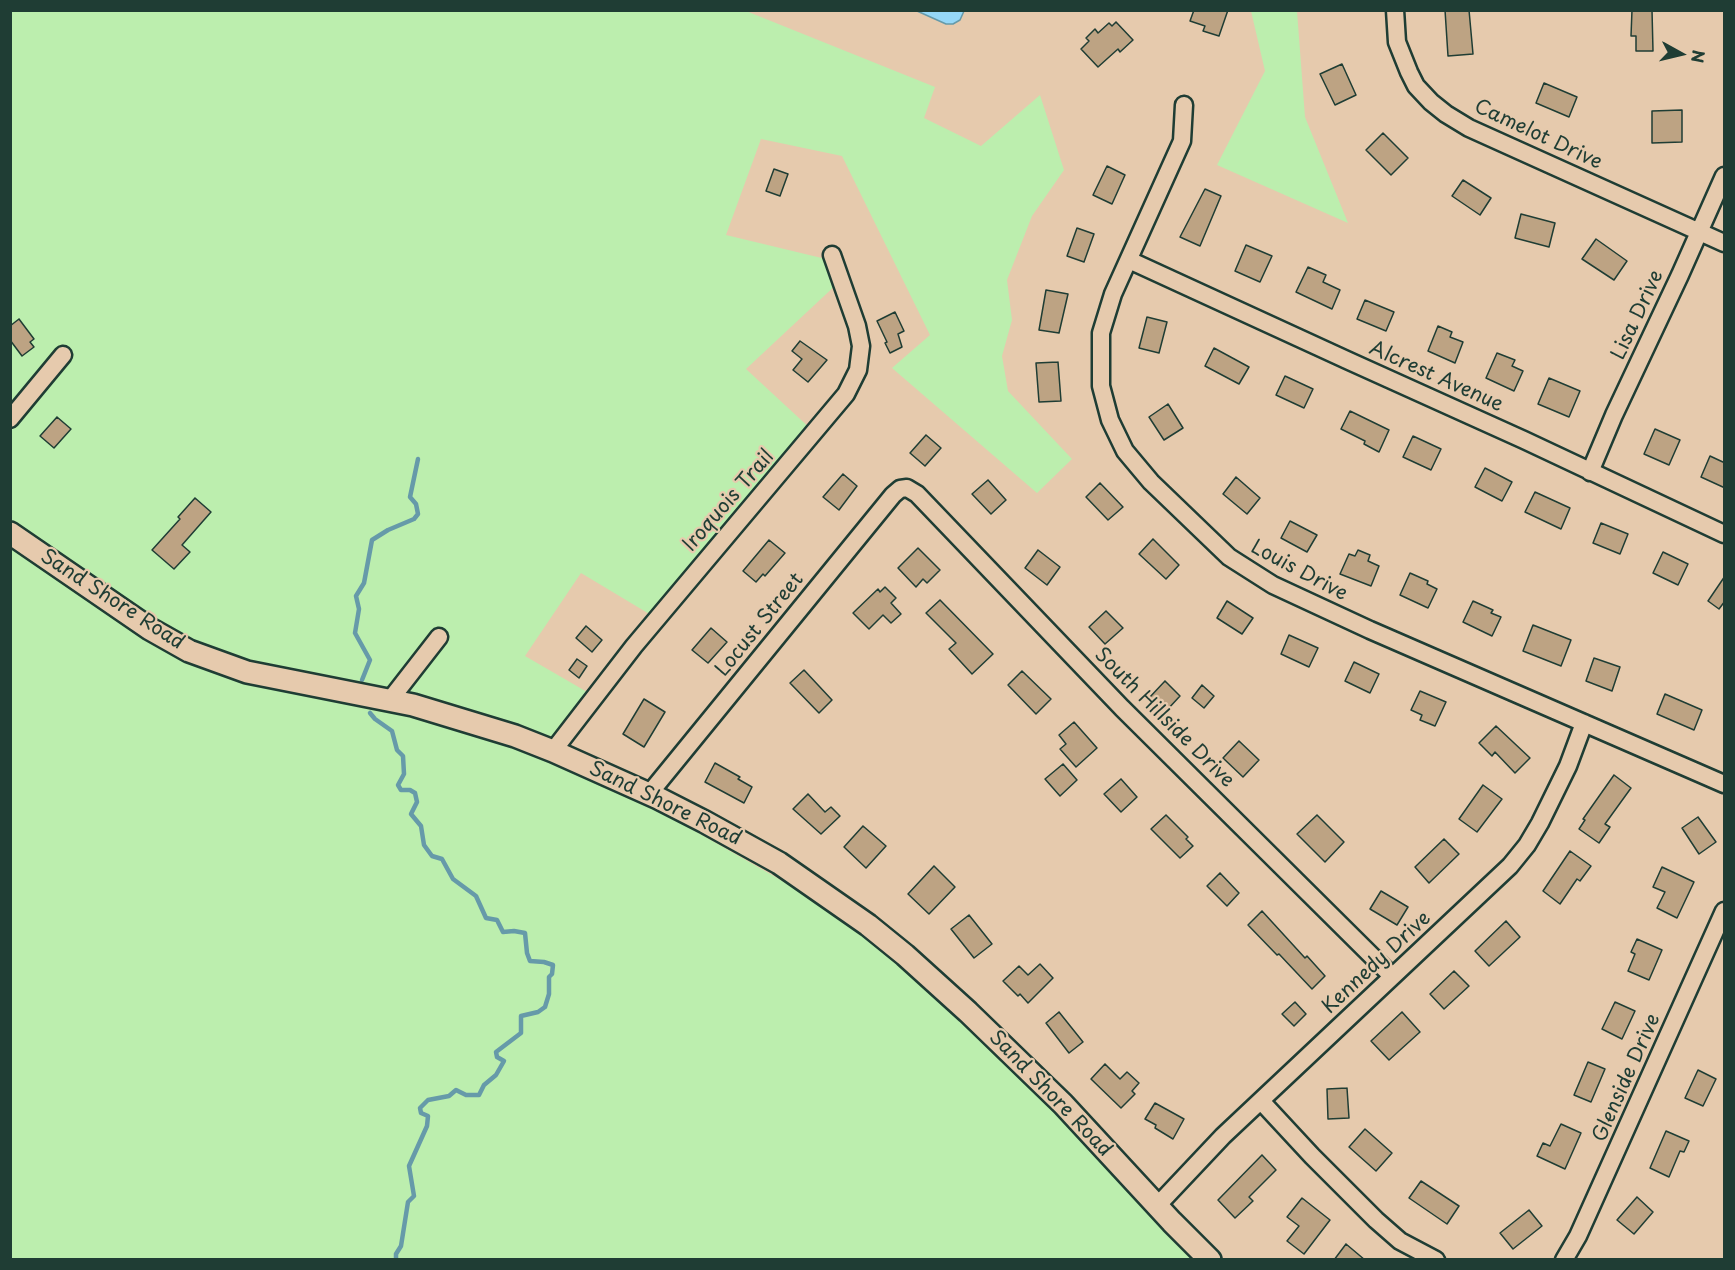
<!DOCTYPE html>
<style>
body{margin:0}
#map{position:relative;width:1735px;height:1270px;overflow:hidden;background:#e6caad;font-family:"Playpen Sans",sans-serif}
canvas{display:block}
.frame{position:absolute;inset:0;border:12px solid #1f3d34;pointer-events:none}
.north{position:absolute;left:1651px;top:24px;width:60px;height:60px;-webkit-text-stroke:4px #e6caad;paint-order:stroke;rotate:98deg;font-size:16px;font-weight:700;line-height:24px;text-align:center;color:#1f3d34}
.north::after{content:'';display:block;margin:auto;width:21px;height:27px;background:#1f3d34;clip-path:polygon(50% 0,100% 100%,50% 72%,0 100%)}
</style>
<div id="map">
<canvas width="1735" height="1270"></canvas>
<div class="frame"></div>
<div class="north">N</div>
</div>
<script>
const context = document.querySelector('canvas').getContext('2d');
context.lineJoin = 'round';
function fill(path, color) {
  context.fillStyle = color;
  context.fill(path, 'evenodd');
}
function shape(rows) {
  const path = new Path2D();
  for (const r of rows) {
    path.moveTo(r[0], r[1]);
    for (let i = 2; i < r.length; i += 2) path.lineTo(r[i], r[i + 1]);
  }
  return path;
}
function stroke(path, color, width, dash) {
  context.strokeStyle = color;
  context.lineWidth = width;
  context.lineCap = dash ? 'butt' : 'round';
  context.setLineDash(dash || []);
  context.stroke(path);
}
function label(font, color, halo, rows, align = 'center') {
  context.font = font + ' "Playpen Sans",sans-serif';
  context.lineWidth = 4.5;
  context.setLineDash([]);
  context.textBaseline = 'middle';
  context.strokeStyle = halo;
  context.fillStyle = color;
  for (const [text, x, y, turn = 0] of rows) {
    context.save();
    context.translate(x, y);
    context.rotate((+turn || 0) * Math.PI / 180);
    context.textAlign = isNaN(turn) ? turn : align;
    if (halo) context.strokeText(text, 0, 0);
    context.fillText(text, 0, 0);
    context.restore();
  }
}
fill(shape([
 [10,11,746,11,935,87,924,118,981,146,1040,95,1064,170,1032,216,1007,280,1012,320,1002,356,1008,391,1072,459,1037,493,892,368,930,335,842,156,761,139,726,235,830,260,838,283,746,369,813,431,656,618,581,573,525,656,594,696,557,752,882,938,1221,1259,11,1259],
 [1251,11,1297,11,1305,117,1348,223,1217,165,1265,71]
]), '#bceeae');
const water = shape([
 [917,11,964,10,964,11,960,20,953,24,946,24,917,11]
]);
fill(water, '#96d8f7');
stroke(water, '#669aa9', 1.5);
stroke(shape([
 [362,680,370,660,355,633,359,609,356,596,364,583,372,540,388,530,414,519,418,514,416,504,410,497,418,459],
 [370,713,375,719,392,731,397,750,403,756,404,774,398,785,401,790,410,790,415,793,417,802,411,814,421,826,424,845,432,856,442,859,453,879,476,896,486,918,497,920,503,932,514,931,525,933,527,953,530,961,544,962,553,965,552,974,549,977,549,994,545,1007,538,1012,521,1016,521,1033,496,1052,497,1057,504,1061,496,1075,484,1085,479,1095,466,1095,456,1090,449,1096,428,1100,420,1108,421,1113,428,1116,427,1126,409,1166,414,1196,408,1202,401,1246,396,1254,396,1260]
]), '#669aa9', 4.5);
const building = shape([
 [1194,10,1228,10,1219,36,1203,31,1205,26,1190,21,1194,10],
 [1445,10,1469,10,1473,54,1448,56,1445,10],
 [1632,10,1652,10,1653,51,1636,51,1636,36,1631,36,1632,10],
 [1116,22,1133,40,1120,52,1118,49,1098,67,1081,49,1089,41,1086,38,1095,29,1098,33,1109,23,1112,26,1116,22],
 [1342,64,1356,95,1335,105,1320,74,1342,64],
 [1544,83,1577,97,1569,117,1536,103,1544,83],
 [1682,110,1682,142,1652,143,1652,111,1682,110],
 [1383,133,1408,158,1391,175,1366,150,1383,133],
 [1107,166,1125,175,1112,204,1093,195,1107,166],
 [774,169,788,174,780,196,766,191,774,169],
 [1463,180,1491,198,1480,215,1452,196,1463,180],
 [1205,189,1221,196,1200,246,1180,237,1205,189],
 [1521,214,1555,223,1549,247,1515,238,1521,214],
 [1077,228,1094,234,1084,262,1067,256,1077,228],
 [1596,239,1627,261,1614,280,1582,259,1596,239],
 [1246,245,1272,256,1260,282,1235,271,1246,245],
 [1308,267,1326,275,1323,282,1340,290,1332,309,1296,292,1308,267],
 [1046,290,1068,294,1059,333,1039,330,1046,290],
 [1365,300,1394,312,1386,331,1357,319,1365,300],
 [895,312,904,331,898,334,902,347,890,353,885,343,887,342,877,321,895,312],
 [1147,317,1167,322,1159,353,1139,348,1147,317],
 [19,319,34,339,30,342,34,347,22,356,10,340,10,326,19,319],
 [1438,326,1452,332,1450,337,1463,342,1455,363,1428,351,1438,326],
 [800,341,827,360,808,382,793,370,802,359,792,351,800,341],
 [1214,348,1249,367,1239,384,1205,366,1214,348],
 [1497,353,1515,360,1512,366,1523,371,1514,391,1486,378,1497,353],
 [1058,362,1061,401,1039,402,1036,363,1058,362],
 [1285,376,1313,389,1304,408,1276,395,1285,376],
 [1549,378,1580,391,1569,417,1538,404,1549,378],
 [1168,404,1183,428,1164,440,1149,417,1168,404],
 [1350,411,1389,430,1379,452,1364,444,1365,441,1341,429,1350,411],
 [57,417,71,429,54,448,40,436,57,417],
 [1655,429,1680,440,1669,465,1644,454,1655,429],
 [926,435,941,448,925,466,910,453,926,435],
 [1413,436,1441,449,1431,470,1403,457,1413,436],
 [1710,456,1725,463,1725,488,1701,477,1710,456],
 [1485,468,1512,482,1502,501,1475,487,1485,468],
 [843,474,857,486,839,510,823,497,843,474],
 [1236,477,1260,498,1247,514,1223,494,1236,477],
 [988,480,1006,500,991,514,972,494,988,480],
 [1100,483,1123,507,1108,520,1086,497,1100,483],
 [1535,492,1570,508,1561,529,1525,512,1535,492],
 [195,498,211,512,182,545,190,552,174,569,152,550,180,519,178,517,195,498],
 [1290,521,1317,535,1307,552,1281,538,1290,521],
 [1601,523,1628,534,1620,554,1593,543,1601,523],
 [1153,539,1179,565,1166,579,1139,554,1153,539],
 [769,540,785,553,765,576,763,574,756,582,743,571,769,540],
 [918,548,940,570,927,583,923,579,916,587,898,568,918,548],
 [1038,550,1060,567,1047,585,1025,568,1038,550],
 [1358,550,1370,555,1368,561,1379,566,1371,586,1340,574,1349,554,1355,556,1358,550],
 [1663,552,1688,564,1678,585,1653,573,1663,552],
 [1410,573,1428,581,1427,584,1437,589,1428,608,1400,595,1410,573],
 [1725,576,1725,601,1719,609,1708,601,1725,576],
 [885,587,896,598,891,603,901,614,891,623,883,615,869,629,853,613,878,589,880,592,885,587],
 [940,600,993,654,972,674,949,649,956,643,926,613,940,600],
 [1227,601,1253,618,1242,634,1217,618,1227,601],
 [1473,601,1493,610,1491,613,1501,617,1492,636,1463,622,1473,601],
 [1106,611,1123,628,1105,644,1089,627,1106,611],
 [1533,625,1571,640,1561,666,1523,651,1533,625],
 [586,626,602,640,592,652,576,638,586,626],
 [711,628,727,642,708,663,692,650,711,628],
 [1289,635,1318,648,1309,667,1281,654,1289,635],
 [1594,658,1620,667,1612,691,1586,681,1594,658],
 [577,659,587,666,579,678,569,670,577,659],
 [1354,662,1379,674,1370,693,1345,681,1354,662],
 [804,670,832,700,819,713,790,683,804,670],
 [1022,671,1051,699,1036,714,1008,685,1022,671],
 [1165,681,1180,696,1167,710,1161,705,1159,707,1149,698,1165,681],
 [1202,685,1214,696,1204,708,1192,698,1202,685],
 [1420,691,1446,702,1435,726,1420,720,1422,715,1411,710,1420,691],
 [1665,694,1702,710,1694,730,1657,714,1665,694],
 [644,699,665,712,644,747,623,734,644,699],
 [1074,722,1097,748,1076,767,1060,749,1066,744,1059,735,1074,722],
 [1496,726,1530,758,1515,773,1495,752,1492,756,1479,743,1496,726],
 [1239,741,1259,760,1243,777,1223,758,1239,741],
 [715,763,740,777,738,779,752,787,744,803,705,782,715,763],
 [1063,764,1077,780,1060,796,1045,779,1063,764],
 [1614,775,1631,788,1605,824,1610,827,1599,843,1579,829,1585,820,1583,819,1614,775],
 [1121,779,1137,797,1121,812,1104,794,1121,779],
 [1483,785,1502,799,1477,832,1459,819,1483,785],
 [808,794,825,812,831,807,840,816,821,834,793,809,808,794],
 [1166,815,1188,837,1186,839,1193,846,1180,858,1151,829,1166,815],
 [1317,815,1344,842,1325,862,1297,834,1317,815],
 [1698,817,1716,842,1699,854,1682,828,1698,817],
 [863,826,886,846,866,868,844,847,863,826],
 [1444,839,1459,854,1429,883,1415,867,1444,839],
 [1570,851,1591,866,1580,881,1577,879,1560,904,1543,891,1570,851],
 [934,866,955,887,929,914,908,894,934,866],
 [1662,867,1694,882,1677,918,1657,908,1665,892,1653,887,1662,867],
 [1220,873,1239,893,1227,906,1207,886,1220,873],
 [1381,891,1408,907,1397,925,1370,909,1381,891],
 [1262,911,1305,958,1307,956,1325,976,1312,989,1279,954,1277,955,1248,925,1262,911],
 [969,915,992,944,974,958,951,929,969,915],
 [1506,921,1520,937,1489,966,1475,951,1506,921],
 [1637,939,1662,950,1649,980,1628,971,1635,954,1631,952,1637,939],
 [1040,964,1053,978,1028,1003,1020,994,1018,996,1003,981,1019,966,1028,975,1040,964],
 [1454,971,1469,986,1444,1009,1430,994,1454,971],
 [1295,1002,1306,1014,1294,1026,1282,1014,1295,1002],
 [1615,1002,1635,1011,1622,1039,1602,1029,1615,1002],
 [1059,1012,1083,1042,1069,1053,1046,1023,1059,1012],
 [1402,1012,1420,1032,1389,1060,1371,1041,1402,1012],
 [1588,1062,1605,1069,1591,1102,1574,1095,1588,1062],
 [1105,1064,1120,1079,1127,1072,1139,1083,1132,1091,1135,1094,1121,1108,1091,1079,1105,1064],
 [1698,1070,1716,1079,1703,1106,1685,1098,1698,1070],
 [1347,1088,1349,1118,1328,1119,1327,1089,1347,1088],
 [1155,1103,1184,1119,1173,1139,1155,1128,1156,1125,1145,1119,1155,1103],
 [1561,1124,1581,1133,1565,1169,1537,1156,1543,1143,1550,1146,1561,1124],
 [1365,1129,1392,1153,1376,1171,1349,1147,1365,1129],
 [1666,1131,1689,1141,1684,1152,1680,1151,1669,1177,1650,1168,1666,1131],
 [1262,1155,1276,1170,1249,1197,1253,1201,1235,1218,1218,1200,1262,1155],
 [1421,1181,1459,1206,1447,1224,1409,1198,1421,1181],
 [1637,1197,1653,1212,1634,1234,1617,1220,1637,1197],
 [1302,1198,1330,1220,1304,1254,1287,1241,1299,1226,1287,1217,1302,1198],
 [1529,1210,1542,1226,1513,1249,1500,1233,1529,1210],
 [1346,1244,1365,1260,1334,1260,1346,1244]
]);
fill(building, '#bda383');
stroke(building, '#1f3d34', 1.5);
const minor = shape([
 [1395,10,1397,42,1409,72,1416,86,1431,102,1446,114,1469,128,1724,243],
 [1184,105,1182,141,1113,294,1101,333,1101,386,1110,420,1125,451,1151,482,1229,557,1273,585,1370,630,1724,784],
 [1129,260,1349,361,1524,440,1724,534],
 [10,419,63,355],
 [1590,472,1614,415,1680,275,1724,176],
 [390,700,439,637],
 [553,751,634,646,846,394,858,370,861,346,857,326,832,255],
 [649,794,893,495,900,489,907,488,917,494,1122,708,1392,976],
 [1261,1101,1312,1156,1376,1220,1400,1241,1436,1260],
 [1157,1206,1223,1136,1510,866,1527,845,1540,823,1568,766,1584,723],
 [1564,1260,1578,1236,1724,911]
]);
const tertiary = shape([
 [10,533,150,629,189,651,247,672,413,705,515,736,553,751,658,798,705,822,779,863,868,925,905,955,968,1012,1063,1104,1172,1222,1210,1260]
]);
stroke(minor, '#1f3d34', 21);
stroke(tertiary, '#1f3d34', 26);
stroke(minor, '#e6caad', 16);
stroke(tertiary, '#e6caad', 21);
label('20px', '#1f3d34', '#e6caad', [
 ["Camelot Drive",1538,135,25],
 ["Lisa Drive",1638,315,-65],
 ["Alcrest Avenue",1436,377,24],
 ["Iroquois Trail",729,501,-49],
 ["Louis Drive",1299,571,28],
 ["Sand Shore Road",112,600,33],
 ["Locust Street",760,625,-51],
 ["South Hillside Drive",1164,718,45],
 ["Sand Shore Road",665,804,26],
 ["Kennedy Drive",1377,963,-43],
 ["Glenside Drive",1627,1078,-66],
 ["Sand Shore Road",1050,1094,46]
]);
</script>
